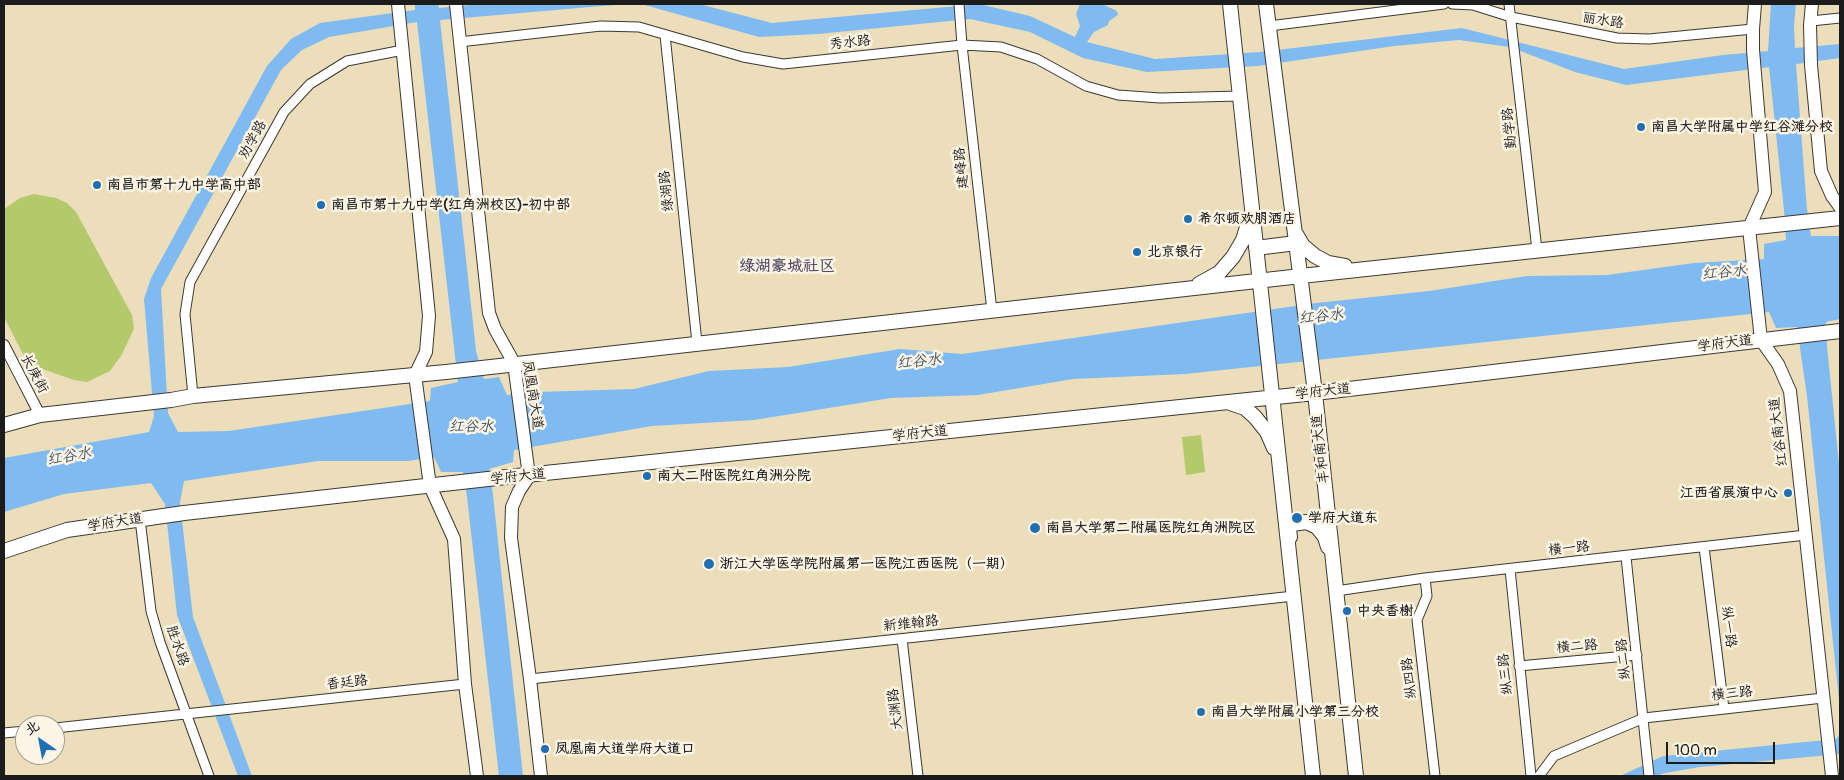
<!DOCTYPE html>
<meta charset="utf-8">
<style>
body{margin:0}
#map{position:relative;width:1844px;height:780px;overflow:hidden;background:#ecdebb;font-family:Pangolin,"LXGW WenKai TC",sans-serif}
canvas{display:block}
.frame{position:absolute;inset:0;border:5px solid #1c1c1c;pointer-events:none}
.north{position:absolute;left:15px;top:715px;width:50px;height:50px;box-sizing:border-box;background:#fcf5e5;border:1px solid #a29e95;border-radius:50%;rotate:327deg;font-size:14px;font-weight:700;line-height:20px;text-align:center;color:#1c1c1c}
.north::after{content:'';display:block;margin:auto;width:18px;height:22px;background:#1f6fb2;clip-path:polygon(50% 0,100% 100%,50% 72%,0 100%)}
.scale{position:absolute;left:1666px;top:742px;width:109px;height:22px;box-sizing:border-box;border:2px solid #1c1c1c;border-top:0;padding-left:6px;font-size:15px;line-height:18px;white-space:nowrap;color:#1c1c1c;-webkit-text-stroke:4px #fcf5e5;paint-order:stroke}
</style>
<div id="map">
<canvas width="1844" height="780"></canvas>
<div class="frame"></div>
<div class="north">北</div>
<div class="scale">100 m</div>
</div>
<script>
const context = document.querySelector('canvas').getContext('2d');
context.lineJoin = 'round';
function fill(path, color) {
  context.fillStyle = color;
  context.fill(path, 'evenodd');
}
function shape(rows) {
  const path = new Path2D();
  for (const r of rows) {
    path.moveTo(r[0], r[1]);
    for (let i = 2; i < r.length; i += 2) path.lineTo(r[i], r[i + 1]);
  }
  return path;
}
function stroke(path, color, width, dash) {
  context.strokeStyle = color;
  context.lineWidth = width;
  context.lineCap = dash ? 'butt' : 'round';
  context.setLineDash(dash || []);
  context.stroke(path);
}
function label(font, color, halo, rows, align = 'center') {
  context.font = font + ' Pangolin,"LXGW WenKai TC",sans-serif';
  context.lineWidth = 5;
  context.setLineDash([]);
  context.textBaseline = 'middle';
  context.strokeStyle = halo;
  context.fillStyle = color;
  for (const [text, x, y, turn = 0] of rows) {
    context.save();
    context.translate(x, y);
    context.rotate((+turn || 0) * Math.PI / 180);
    context.textAlign = isNaN(turn) ? turn : align;
    if (halo) context.strokeText(text, 0, 0);
    context.fillText(text, 0, 0);
    context.restore();
  }
}
fill(shape([
 [34,194,56,198,67,203,76,212,132,315,134,329,121,356,110,371,87,382,74,380,28,364,4,317,4,209,20,198],
 [1201,435,1205,472,1186,475,1182,437]
]), '#b4c86c');
fill(shape([
 [415,4,438,4,439,8,480,4,626,4,440,20,476,351,484,379,499,377,507,395,537,392,634,389,709,371,788,367,900,349,962,354,1316,303,1429,291,1527,276,1607,275,1694,263,1764,259,1764,244,1786,240,1784,210,1769,67,1626,85,1575,72,1510,47,1459,40,1394,46,1258,66,1147,72,1083,58,1030,32,970,19,818,34,759,37,641,4,699,4,772,23,979,4,1030,16,1075,37,1080,26,1076,14,1080,4,1102,4,1117,11,1118,15,1109,21,1108,25,1094,32,1087,42,1155,59,1260,52,1462,28,1624,69,1723,55,1768,51,1771,4,1796,4,1794,26,1795,48,1840,44,1840,58,1796,64,1807,210,1811,236,1839,236,1840,242,1840,319,1826,322,1827,346,1840,474,1840,709,1807,396,1797,327,1776,328,1769,312,1185,374,1073,379,978,395,891,398,754,420,652,426,514,450,513,462,489,469,493,495,523,776,499,776,467,497,463,472,441,472,434,457,408,461,318,461,184,481,180,502,193,617,252,776,238,776,177,615,165,504,151,483,64,494,4,512,4,458,149,432,154,416,144,299,151,278,267,66,291,39,320,23,415,10],
 [417,22,458,382,431,388,430,401,229,431,178,432,168,413,161,289,281,70,302,50,329,37],
 [1840,734,1840,754,1700,767,1665,773,1656,776,1620,776,1663,756,1836,739]
]), '#7fbbf1');
const minor = shape([
 [959,4,962,45,992,311],
 [1452,4,1473,5,1511,17,1617,38,1649,39,1753,29],
 [1509,4,1537,250],
 [1811,21,1840,18],
 [1269,26,1444,4],
 [665,35,697,343],
 [459,42,601,26,639,27,743,57,783,64,962,45,1001,47,1037,59,1086,86,1118,95,1160,98,1240,96],
 [193,396,185,314,190,282,284,112,310,84,347,61,403,50],
 [140,519,151,611,160,642,209,776],
 [1704,547,1724,709],
 [1626,557,1649,776],
 [1510,569,1531,776],
 [1425,578,1427,596,1417,620,1435,776],
 [1336,591,1425,578,1806,535],
 [902,639,918,776],
 [1519,666,1637,655],
 [530,679,1294,596],
 [55,728,465,684],
 [4,733,25,731],
 [1539,776,1554,756,1644,718,1823,698]
]);
const tertiary = shape([
 [4,345,40,415]
]);
const secondary = shape([
 [398,4,429,316,426,352,415,375,430,486,454,539,465,684,477,776],
 [456,4,489,313,495,329,514,363,529,476,519,491,512,507,511,538,530,679,541,776],
 [1755,4,1753,29,1753,50,1765,192,1749,228,1761,340,1778,364,1790,391,1832,776],
 [1812,4,1810,25,1811,65,1821,171,1832,196,1840,207]
]);
const primary = shape([
 [1230,4,1313,776],
 [1266,4,1315,393,1356,776],
 [1296,234,1303,246,1315,256,1328,263,1345,266],
 [1256,248,1296,243],
 [1199,284,1219,273,1233,257,1243,240,1250,217],
 [1230,403,1245,408,1255,417,1267,432,1274,448],
 [4,425,40,415,171,400,193,396,446,372,1301,276,1840,218],
 [1290,537,1289,529,1292,524,1307,522,1317,527,1325,537,1328,547],
 [4,551,67,530,184,513,497,478,1315,393,1840,331]
]);
stroke(minor, '#3b3934', 11);
stroke(tertiary, '#3b3934', 12);
stroke(secondary, '#3b3934', 14);
stroke(primary, '#3b3934', 16);
stroke(minor, '#fff', 9);
stroke(tertiary, '#fff', 10);
stroke(secondary, '#fff', 12);
stroke(primary, '#fff', 14);
for (const [x, y, r, color] of [
 [1641,127,5,"#1f6fb2"],
 [97,185,5,"#1f6fb2"],
 [321,205,5,"#1f6fb2"],
 [1188,219,5,"#1f6fb2"],
 [1137,252,5,"#1f6fb2"],
 [647,476,5,"#1f6fb2"],
 [1788,493,5,"#1f6fb2"],
 [1297,518,6,"#1f6fb2"],
 [1035,528,6,"#1f6fb2"],
 [709,564,6,"#1f6fb2"],
 [1347,611,5,"#1f6fb2"],
 [1201,712,5,"#1f6fb2"],
 [545,749,5,"#1f6fb2"]
]) {
  const dot = new Path2D();
  dot.arc(x, y, r, 0, 2 * Math.PI);
  context.fillStyle = color;
  context.fill(dot);
  stroke(dot, '#fcf5e5', 2);
}
label('14px', '#1c1c1c', '#fcf5e5', [
 ["丽水路",1603,21,9],
 ["秀水路",850,43,-6],
 ["勤学路",1510,128,-96],
 ["劝学路",253,140,-61],
 ["建峰路",962,168,-96],
 ["绿湖路",667,191,-96],
 ["学府大道",1725,344,-7],
 ["长庚街",34,374,62],
 ["学府大道",1323,392,-6],
 ["凤凰南大道",532,395,81],
 ["红谷南大道",1779,432,-97],
 ["学府大道",920,434,-6],
 ["丰和南大道",1321,449,-96],
 ["学府大道",518,477,-6],
 ["学府大道",115,523,-9],
 ["横一路",1569,549,-6],
 ["新维翰路",911,624,-6],
 ["纵一路",1728,627,83],
 ["胜水路",177,646,71],
 ["横二路",1577,647,-5],
 ["纵二路",1624,659,-96],
 ["纵三路",1506,674,-96],
 ["纵四路",1410,678,-97],
 ["香廷路",347,683,-6],
 ["横三路",1732,694,-6],
 ["大渊路",896,709,-97]
]);
label('bold 14px', '#1c1c1c', '#fcf5e5', [
 ["南昌大学附属中学红谷滩分校",1651,127],
 ["南昌市第十九中学高中部",107,185],
 ["南昌市第十九中学(红角洲校区)-初中部",331,205],
 ["希尔顿欢朋酒店",1198,219],
 ["北京银行",1147,252],
 ["南大二附医院红角洲分院",657,476],
 ["江西省展演中心",1778,493,"right"],
 ["学府大道东",1308,518],
 ["南昌大学第二附属医院红角洲院区",1046,528],
 ["浙江大学医学院附属第一医院江西医院（一期）",720,564],
 ["中央香榭",1357,611],
 ["南昌大学附属小学第三分校",1211,712],
 ["凤凰南大道学府大道口",555,749]
], 'left');
label('italic 15px', '#3f5467', '#fcf5e5', [
 ["红谷水",1724,273,-6],
 ["红谷水",1321,317,-6],
 ["红谷水",919,362,-6],
 ["红谷水",471,427],
 ["红谷水",69,457,-10]
]);
label('bold 16px', '#524d68', '#fcf5e5', [
 ["绿湖豪城社区",787,267]
]);
</script>
